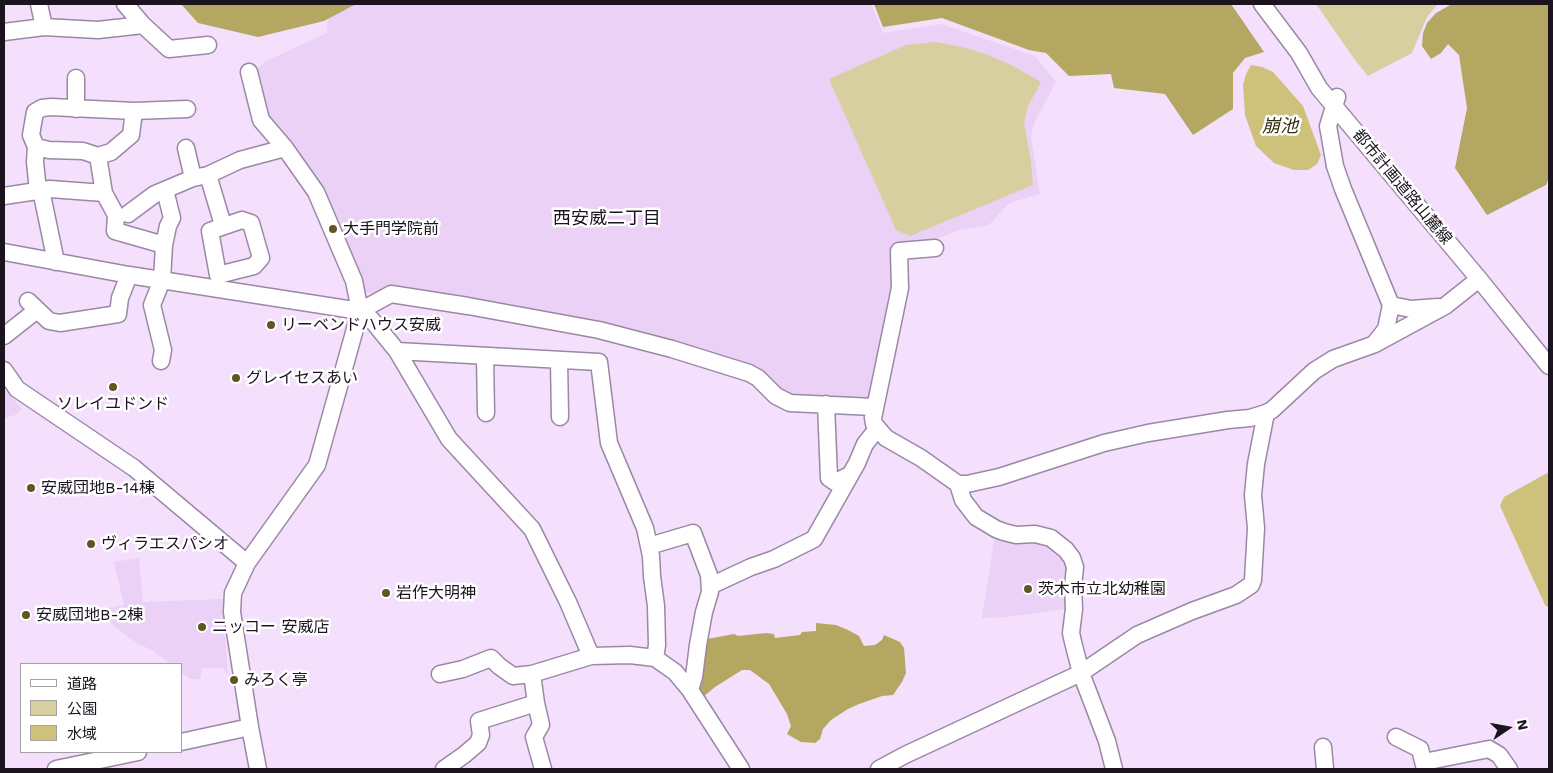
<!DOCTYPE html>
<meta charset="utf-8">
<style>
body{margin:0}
#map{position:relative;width:1553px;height:773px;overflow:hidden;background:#f4dffd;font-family:"Work Sans","Noto Sans JP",sans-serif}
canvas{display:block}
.frame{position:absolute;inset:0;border:5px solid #1b141e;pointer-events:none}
.legend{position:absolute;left:20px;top:663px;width:162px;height:90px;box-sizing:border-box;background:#fff;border:1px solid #a4a1a5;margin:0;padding:6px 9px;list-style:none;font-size:15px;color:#1b141e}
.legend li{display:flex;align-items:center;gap:10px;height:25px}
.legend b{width:25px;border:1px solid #a4a1a5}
.north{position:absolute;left:1483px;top:703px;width:50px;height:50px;-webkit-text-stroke:4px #fff;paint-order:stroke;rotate:78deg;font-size:14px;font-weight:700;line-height:20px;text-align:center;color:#1b141e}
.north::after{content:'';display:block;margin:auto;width:18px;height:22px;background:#1b141e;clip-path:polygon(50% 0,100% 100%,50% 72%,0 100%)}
</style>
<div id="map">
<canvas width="1553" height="773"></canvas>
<div class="frame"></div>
<ul class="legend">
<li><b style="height:6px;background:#fff"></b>道路</li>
<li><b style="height:14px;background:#d8cfa0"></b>公園</li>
<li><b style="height:14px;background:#cec17b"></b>水域</li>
</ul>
<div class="north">N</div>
</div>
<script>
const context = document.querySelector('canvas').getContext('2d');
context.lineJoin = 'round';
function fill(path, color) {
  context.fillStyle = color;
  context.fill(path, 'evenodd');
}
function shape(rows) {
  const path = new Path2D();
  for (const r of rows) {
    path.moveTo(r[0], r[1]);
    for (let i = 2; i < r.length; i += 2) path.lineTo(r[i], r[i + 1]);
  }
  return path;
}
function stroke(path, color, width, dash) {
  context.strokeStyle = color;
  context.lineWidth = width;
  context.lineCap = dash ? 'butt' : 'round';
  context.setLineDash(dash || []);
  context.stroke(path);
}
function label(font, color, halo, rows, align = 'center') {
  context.font = font + ' "Work Sans","Noto Sans JP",sans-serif';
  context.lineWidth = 5;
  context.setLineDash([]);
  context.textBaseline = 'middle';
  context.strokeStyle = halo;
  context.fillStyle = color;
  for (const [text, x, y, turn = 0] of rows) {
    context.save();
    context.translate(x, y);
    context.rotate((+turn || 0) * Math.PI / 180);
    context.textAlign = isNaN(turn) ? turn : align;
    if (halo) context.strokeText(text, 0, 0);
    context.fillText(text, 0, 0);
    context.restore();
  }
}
fill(shape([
 [320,4,871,4,883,33,941,24,1035,56,1056,82,1034,123,1031,137,1040,194,1009,203,989,225,958,230,937,239,891,245,893,285,871,404,786,395,760,368,672,340,456,294,394,290,373,294,363,291,293,146,269,117,256,70,264,62,327,33,328,19],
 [4,388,22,409,15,415,4,418],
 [995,535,1034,537,1066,553,1070,608,1007,617,982,618],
 [139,558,143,602,222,599,228,674,222,668,202,668,200,679,190,679,181,672,181,664,171,664,150,649,138,644,114,626,101,610,124,605,114,562]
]), '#ead1f5');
fill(shape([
 [1316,4,1438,4,1427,17,1412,53,1368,76,1355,60],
 [935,42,963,47,988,55,1013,66,1041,82,1028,106,1024,123,1031,161,1033,185,910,236,896,230,829,79,906,45]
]), '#d8cfa0');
fill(shape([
 [181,4,356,4,324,21,258,37,198,23],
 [874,4,1231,4,1264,52,1245,58,1233,73,1233,109,1193,135,1165,94,1114,88,1111,74,1069,76,1046,53,1029,50,942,18,883,27],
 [1452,4,1549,4,1549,178,1546,185,1487,215,1455,168,1467,108,1459,55,1448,44,1441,53,1431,59,1422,46,1423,33,1427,23,1436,13],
 [816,623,836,625,848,630,859,636,864,646,875,645,882,640,884,635,900,642,904,648,906,673,902,682,893,695,882,696,859,704,848,709,831,720,823,729,820,739,815,743,801,742,787,734,791,726,787,714,769,684,750,670,742,670,715,687,703,697,697,688,707,639,734,634,738,636,766,633,774,634,775,638,800,635,802,632,816,631]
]), '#b4a762');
fill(shape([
 [1251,65,1262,67,1273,72,1303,106,1321,155,1317,164,1308,170,1294,170,1274,163,1256,146,1245,115,1244,99,1243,85,1246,74],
 [1549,472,1549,608,1545,605,1500,506,1504,497]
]), '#cec17b');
const minor = shape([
 [39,4,44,27],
 [125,4,143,25,169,49,208,45],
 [1262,4,1299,53,1319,88,1479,279,1549,366],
 [4,32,44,27,98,30,143,25],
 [249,72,261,120,285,148,316,192,354,281,360,311,317,465,247,563,233,593,232,612,250,727,258,769],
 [1337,97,1328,126,1335,166,1343,189,1391,305,1386,329,1375,343],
 [76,109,76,78],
 [134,111,131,135,111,152,98,156,104,193,116,215,115,231,164,245],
 [36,147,35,162,38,191],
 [186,148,193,178],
 [98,156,83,151,49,150,36,147,31,135,35,112,42,108,51,107,134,111,187,109],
 [208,175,223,225],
 [41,190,56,262],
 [4,196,50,189,104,193],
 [128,214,155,194,193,178,208,175,240,160,285,148],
 [242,220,251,223,261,258,254,266,218,275,210,231,242,220],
 [935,248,899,251,900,288,873,418,874,424,886,438,921,458,958,484,967,484,999,477,1104,443,1148,433,1228,420,1250,418,1266,413,1272,410,1314,371,1333,359,1375,344,1445,306,1479,279],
 [4,252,129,275,360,311,371,319,397,351,449,439,532,529,568,602,591,656,630,655,655,658,675,672,690,690,741,769],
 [28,301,49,321,60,323,118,314,120,298,129,275],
 [1391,305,1411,309,1438,307],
 [360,311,391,294,468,306,599,330,672,349,749,373,758,378,776,396,790,403,874,407],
 [4,336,37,310],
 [397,351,599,362,609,443,645,528,651,556,652,576,656,606,657,645,655,658],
 [485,356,486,413],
 [559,360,560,417],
 [161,361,163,350,152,305,162,280,164,245,168,226,172,218,165,190],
 [4,370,17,389,134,468,247,563],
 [826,404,829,478,835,482,848,476],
 [958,484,963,500,976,517,996,529,1004,532,1016,535,1035,534,1051,538,1066,550,1072,558,1075,567,1073,587,1074,609,1071,633,1073,642,1081,673,1107,741,1114,769],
 [649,546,693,533,709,575,710,592,704,612,698,645,694,677,690,690],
 [710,586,751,567,774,559,814,539,857,463,865,444,877,429],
 [440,674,463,669,491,658,499,666,513,676,532,674],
 [536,703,541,725,534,737,543,769],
 [1396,737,1420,749,1425,769],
 [181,742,250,727],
 [1323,747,1325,769],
 [1424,762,1489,749,1499,755,1509,769],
 [56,769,138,752],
 [444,769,464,755,478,743,481,735,479,721,536,703,532,674,591,656],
 [879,769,905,755,1081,673,1137,635,1192,611,1236,595,1251,585,1253,580,1256,528,1253,495,1256,464,1266,413]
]);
stroke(minor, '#9b88a4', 19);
stroke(minor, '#fff', 16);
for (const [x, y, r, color] of [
 [333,229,5,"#605623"],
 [271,325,5,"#605623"],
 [236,378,5,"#605623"],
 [113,387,5,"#605623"],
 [31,488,5,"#605623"],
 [91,544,5,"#605623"],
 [1028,589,5,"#605623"],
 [386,593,5,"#605623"],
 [26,615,5,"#605623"],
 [202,627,5,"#605623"],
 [234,680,5,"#605623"]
]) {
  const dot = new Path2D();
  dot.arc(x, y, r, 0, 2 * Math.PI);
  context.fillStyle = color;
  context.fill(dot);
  stroke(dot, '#fff', 2);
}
label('16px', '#1b141e', '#fff', [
 ["都市計画道路山麓線",1402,187,50]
]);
label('16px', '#1b141e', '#fff', [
 ["大手門学院前",343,229],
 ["リーベンドハウス安威",281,325],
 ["グレイセスあい",246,378],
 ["ソレイユドンド",113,404,"center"],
 ["安威団地B-14棟",41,488],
 ["ヴィラエスパシオ",101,544],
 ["茨木市立北幼稚園",1038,589],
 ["岩作大明神",396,593],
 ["安威団地B-2棟",36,615],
 ["ニッコー 安威店",212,627],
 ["みろく亭",244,680]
], 'left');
label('italic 18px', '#312c0c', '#fff', [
 ["崩池",1280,127]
]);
label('18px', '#1b141e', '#fff', [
 ["西安威二丁目",607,219]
]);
</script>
